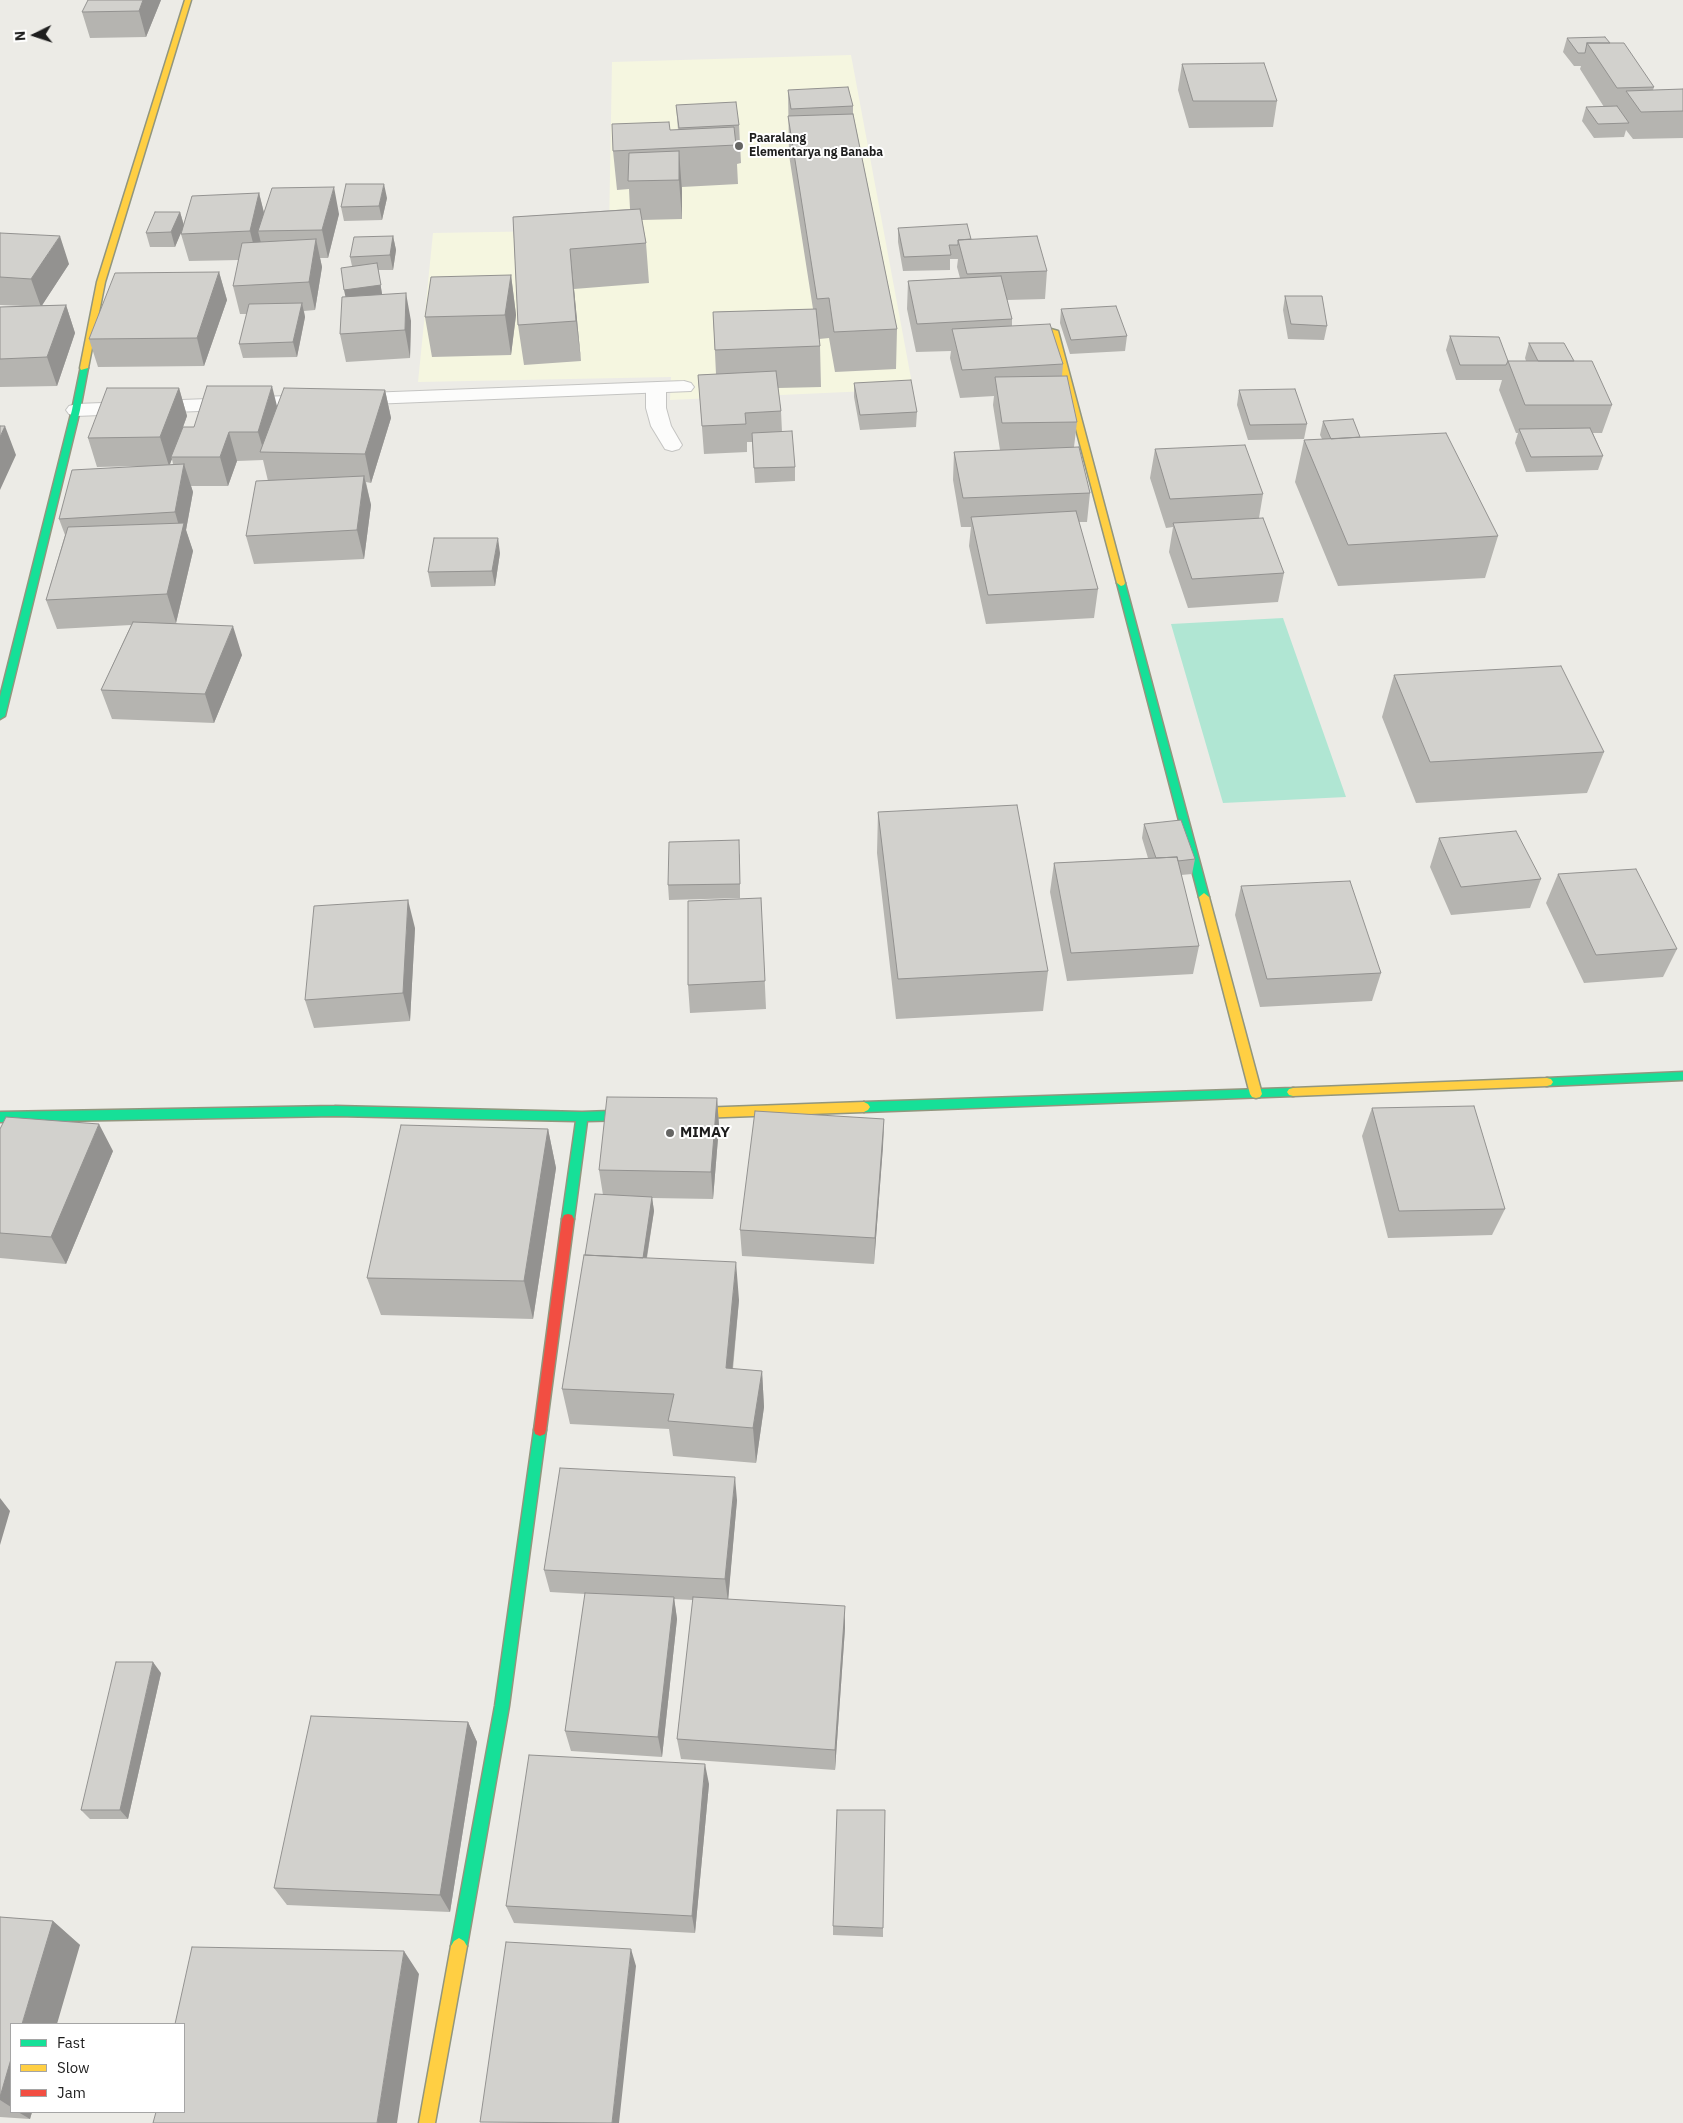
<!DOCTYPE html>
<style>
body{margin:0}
#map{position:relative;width:1683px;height:2123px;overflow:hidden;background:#ecebe6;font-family:"IBM Plex Sans",sans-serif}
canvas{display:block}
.legend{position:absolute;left:10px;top:2023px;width:175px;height:90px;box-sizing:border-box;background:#fff;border:1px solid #a5a5a5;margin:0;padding:6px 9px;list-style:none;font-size:15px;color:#1d1d1d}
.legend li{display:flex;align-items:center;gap:10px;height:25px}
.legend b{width:25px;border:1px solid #a5a5a5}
.north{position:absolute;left:10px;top:10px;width:50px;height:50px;-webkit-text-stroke:4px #fff;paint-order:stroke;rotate:266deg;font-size:14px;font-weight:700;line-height:20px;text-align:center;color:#1d1d1d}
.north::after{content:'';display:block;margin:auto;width:18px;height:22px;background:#1d1d1d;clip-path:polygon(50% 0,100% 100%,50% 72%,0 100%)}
</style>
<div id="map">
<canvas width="1683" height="2123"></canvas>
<ul class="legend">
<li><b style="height:6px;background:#16e098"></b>Fast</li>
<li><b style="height:6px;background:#ffcf43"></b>Slow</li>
<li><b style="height:6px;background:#f24e42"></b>Jam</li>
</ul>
<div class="north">N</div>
</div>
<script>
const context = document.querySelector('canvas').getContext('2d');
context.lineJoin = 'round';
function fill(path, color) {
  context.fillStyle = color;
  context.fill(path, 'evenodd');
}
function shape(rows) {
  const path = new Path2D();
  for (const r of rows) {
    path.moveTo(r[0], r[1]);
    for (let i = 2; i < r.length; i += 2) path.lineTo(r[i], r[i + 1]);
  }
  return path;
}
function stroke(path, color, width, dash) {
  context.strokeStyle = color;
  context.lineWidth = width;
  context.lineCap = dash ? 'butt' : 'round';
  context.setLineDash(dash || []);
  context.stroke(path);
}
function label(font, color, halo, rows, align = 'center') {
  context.font = font + ' "IBM Plex Sans",sans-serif';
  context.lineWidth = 4;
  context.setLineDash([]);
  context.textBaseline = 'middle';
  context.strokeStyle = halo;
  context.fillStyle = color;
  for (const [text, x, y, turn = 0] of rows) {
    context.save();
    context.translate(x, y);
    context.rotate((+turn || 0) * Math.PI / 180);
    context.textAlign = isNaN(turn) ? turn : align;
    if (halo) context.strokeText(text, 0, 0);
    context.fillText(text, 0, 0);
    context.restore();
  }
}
fill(shape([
 [851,55,913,389,670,400,671,377,418,382,433,233,609,230,612,62]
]), '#f5f6e0');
fill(shape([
 [1283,618,1346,797,1223,803,1171,624]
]), '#b0e6d3');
const lane = shape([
 [656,384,663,386,666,390,666,408,671,426,682,445,679,449,672,451,665,449,651,426,646,408,646,390,649,386,656,384]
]);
const street = shape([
 [684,381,691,383,694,387,691,391,76,416,69,414,66,410,69,406,76,404,684,381]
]);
const fast = shape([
 [81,366,88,368,80,410,5,716,0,719,0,697,72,410,81,366],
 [1121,580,1125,583,1209,897,1204,901,1199,897,1117,583,1121,580],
 [1683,1072,1683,1080,1547,1086,1543,1085,1541,1082,1543,1079,1547,1078,1683,1072],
 [1293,1088,1297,1089,1299,1092,1297,1095,1293,1096,864,1112,860,1110,858,1107,860,1104,864,1102,1293,1088],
 [335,1106,582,1112,670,1109,674,1111,676,1114,674,1117,670,1119,587,1121,574,1219,572,1223,568,1224,564,1223,562,1219,576,1121,335,1116,0,1122,0,1112,335,1106],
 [540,1424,545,1426,546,1430,509,1706,467,1946,464,1951,459,1954,454,1951,451,1946,495,1706,534,1430,535,1426,540,1424]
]);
const slow = shape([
 [185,0,191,0,105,282,88,368,81,370,80,368,97,282,185,0],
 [1051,329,1058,331,1125,583,1124,585,1121,586,1117,583,1050,331,1051,329],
 [1204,893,1209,897,1262,1094,1260,1097,1256,1098,1252,1097,1250,1094,1199,897,1204,893],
 [1547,1078,1551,1079,1553,1082,1551,1085,1547,1086,1293,1096,1289,1095,1287,1092,1289,1089,1293,1088,1547,1078],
 [864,1102,868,1104,870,1107,868,1110,864,1112,670,1119,666,1117,664,1114,666,1111,670,1109,864,1102],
 [459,1938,464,1941,467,1946,435,2123,419,2123,451,1946,454,1941,459,1938]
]);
const jam = shape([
 [568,1214,572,1215,574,1219,546,1430,545,1434,540,1436,535,1434,534,1430,562,1219,564,1215,568,1214]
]);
stroke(lane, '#c4c4c2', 2);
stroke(street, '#c4c4c2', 2);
stroke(fast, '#92967e', 3);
stroke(slow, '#92967e', 3);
stroke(jam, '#92967e', 3);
fill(lane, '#fcfcfb');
fill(street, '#fcfcfb');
fill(fast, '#16e098');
fill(slow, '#ffcf43');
fill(jam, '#f24e42');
fill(shape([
 [161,0,146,37,90,38,82,12],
 [1567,38,1610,43,1654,87,1653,90,1683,89,1683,138,1633,139,1626,130,1624,137,1594,138,1582,121,1586,107,1604,107,1580,69,1581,66,1574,66,1563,52],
 [1182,64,1277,101,1273,127,1189,128,1178,90],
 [788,90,853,106,853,114,897,329,896,369,835,372,829,338,819,339,820,346,821,387,778,388,781,411,782,432,795,467,795,481,755,483,752,442,747,442,747,452,704,454,698,375,716,374,713,312,813,309,789,155],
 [676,105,739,125,741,163,737,164,738,184,682,187,682,219,642,220,646,243,649,283,574,289,581,361,524,365,518,325,513,217,630,209,629,189,617,190,613,151,678,130],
 [259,193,264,213,339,214,328,258,320,258,322,267,315,310,304,311,305,317,297,357,243,358,239,344,247,314,240,314,233,286,239,260,189,261,181,234,182,229,175,247,150,247,146,233,180,212,184,225],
 [387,198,382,220,344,221,341,207],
 [898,228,971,239,1047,271,1045,299,1007,300,1012,319,1012,326,1063,364,1062,376,1077,422,1074,447,1090,493,1087,522,1079,522,1098,589,1094,618,986,624,969,546,971,527,961,527,953,480,954,452,1000,450,993,405,994,396,960,398,950,358,951,351,916,352,907,309,908,281,960,278,957,267,958,259,950,259,950,270,903,271,898,242],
 [0,233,69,264,42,305,66,305,75,333,57,386,0,387,0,307,24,306,0,305],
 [393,236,396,250,393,270,378,270,382,294,411,321,410,358,346,362,340,334,346,297,352,266,350,257],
 [219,272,227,300,204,366,98,367,89,339],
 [511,275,516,315,511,355,432,357,425,317],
 [1285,296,1327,326,1324,340,1288,339,1283,310],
 [1061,309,1127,336,1125,351,1070,354,1060,323],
 [1450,336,1508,361,1526,361,1525,358,1529,343,1574,361,1612,405,1602,433,1593,433,1603,456,1598,470,1526,472,1515,443,1518,433,1516,433,1499,390,1502,380,1456,380,1446,350],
 [854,383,917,412,916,427,860,430,854,397],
 [179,388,187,416,183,427,194,427,277,407,385,390,391,418,371,483,366,482,371,505,364,559,254,564,246,536,268,481,263,460,237,461,228,486,191,486,193,492,186,530,193,551,176,623,242,655,214,723,112,719,101,690,131,625,57,629,46,600,65,535,59,519,140,466,97,467,88,438],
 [172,459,173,464,170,465,171,461],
 [1239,390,1307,424,1304,439,1248,440,1237,405],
 [1323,421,1360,437,1498,536,1485,578,1338,586,1295,482,1304,440,1322,439,1320,435],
 [1155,449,1263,494,1259,518,1284,573,1278,602,1188,608,1169,552,1173,527,1166,528,1150,478],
 [500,553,495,586,431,587,428,572],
 [1394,675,1604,752,1587,793,1416,803,1382,717],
 [878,812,1048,971,1043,1011,896,1019,877,853],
 [1144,824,1195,859,1192,874,1181,875,1199,946,1193,974,1067,981,1050,892,1054,863,1148,858,1142,838],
 [1439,838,1541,879,1530,908,1451,915,1430,867],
 [740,854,740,898,669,900,668,885],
 [1558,874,1677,949,1663,977,1584,983,1546,903],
 [1241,886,1381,973,1372,1001,1260,1007,1235,915],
 [761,898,766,1009,690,1013,688,985],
 [415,928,410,1021,314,1028,305,1000],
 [717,1098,719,1126,713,1199,652,1198,654,1211,647,1258,739,1300,733,1369,762,1371,764,1407,756,1463,673,1456,669,1429,570,1424,562,1389,603,1195,599,1170],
 [1372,1108,1505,1209,1492,1235,1388,1238,1362,1136],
 [884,1119,883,1146,874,1264,742,1256,740,1230],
 [0,1129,113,1151,66,1264,0,1258],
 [548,1129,556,1168,533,1319,381,1315,367,1278],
 [737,1500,728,1599,845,1628,835,1770,681,1759,677,1739,693,1600,674,1599,677,1619,662,1757,571,1751,565,1731,585,1594,550,1592,544,1570],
 [161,1673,128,1819,90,1819,81,1810],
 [468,1722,477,1742,450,1912,287,1905,274,1888],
 [709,1784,695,1933,514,1923,506,1906],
 [0,1917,53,1921,80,1945,11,2024,11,2112,32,2112,30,2119,0,2117],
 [833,1926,883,1928,883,1937,833,1935]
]), '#b5b4b0');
fill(shape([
 [143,0,161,0,146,37,139,11],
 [679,151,682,191,682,219,679,180],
 [384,184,387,198,382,220,379,206],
 [334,187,339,214,328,258,322,230],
 [259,193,266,221,258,231,261,243,257,259,250,231],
 [180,212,184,226,175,247,171,232],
 [60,236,69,264,41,307,31,279],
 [393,236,396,250,393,270,390,255],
 [316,239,322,267,315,310,309,282],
 [570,249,574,289,581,361,576,321],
 [377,263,383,300,347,304,344,290],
 [219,272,227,300,204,366,197,338],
 [511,275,516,315,511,355,505,315],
 [406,293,411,321,410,358,405,330],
 [302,303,305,317,297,357,293,342],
 [66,305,75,333,57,386,47,357],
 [272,386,279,414,264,452,258,432],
 [179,388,187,416,172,457,171,457,172,459,169,466,160,437],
 [385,390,391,418,371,483,365,454],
 [5,426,16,455,0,490,0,437],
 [229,432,237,461,228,486,220,457],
 [184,464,193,492,186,530,193,551,176,623,167,594,181,533,175,512],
 [364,476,371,505,364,559,357,530],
 [498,538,500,553,495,586,492,571],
 [233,626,242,655,214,723,205,694],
 [408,900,415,928,410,1021,403,993],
 [717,1098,719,1126,713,1199,711,1172],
 [884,1119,883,1146,874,1264,875,1238],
 [99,1124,113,1151,66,1264,51,1237],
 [548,1129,556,1168,533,1319,524,1281],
 [652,1197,654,1211,643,1280,641,1266],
 [736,1262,739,1300,729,1404,726,1368],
 [762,1371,764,1407,756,1463,753,1428],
 [735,1477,737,1500,728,1602,725,1579],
 [0,1498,10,1511,0,1545],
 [674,1597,677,1619,662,1757,658,1737],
 [845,1606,845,1628,835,1770,835,1750],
 [153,1662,161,1673,128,1819,120,1810],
 [468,1722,477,1742,450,1912,440,1895],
 [705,1764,709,1784,695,1933,692,1916],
 [53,1921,80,1945,57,2024,22,2024],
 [631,1949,636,1966,619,2123,612,2123],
 [404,1951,419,1974,397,2123,377,2123],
 [11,2059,11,2107,0,2100,0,2097],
 [18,2112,32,2112,30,2119]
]), '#939290');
const building = shape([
 [88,0,143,0,139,11,82,12,88,0],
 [1605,37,1610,43,1587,43,1585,53,1578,53,1567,38,1605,37],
 [1587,43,1624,43,1654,87,1617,88,1587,43],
 [1264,63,1277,101,1193,101,1182,64,1264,63],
 [848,87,853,106,791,109,788,90,848,87],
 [1683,89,1683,111,1641,112,1626,91,1683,89],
 [736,102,739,125,679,128,676,105,736,102],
 [1617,106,1629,123,1598,124,1586,107,1617,106],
 [853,114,897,329,834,332,829,298,817,299,788,116,853,114],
 [669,122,670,130,734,127,736,145,613,151,612,124,669,122],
 [679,151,679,180,628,181,629,153,679,151],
 [346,184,384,184,379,206,341,207,346,184],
 [334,187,322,230,258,231,272,188,334,187],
 [259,193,250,231,181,234,192,196,259,193],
 [640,209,646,243,570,249,576,321,518,325,513,217,640,209],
 [155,212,180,212,171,232,146,233,155,212],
 [967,224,971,239,958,240,958,245,949,245,951,255,904,257,898,228,967,224],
 [0,233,60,236,31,279,0,277,0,233],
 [393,236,390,255,350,257,354,237,393,236],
 [1037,236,1047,271,967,274,958,240,1037,236],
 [316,239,309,282,233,286,242,243,316,239],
 [377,263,381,285,344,290,341,268,377,263],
 [219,272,197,338,89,339,115,273,219,272],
 [511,275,505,315,425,317,431,277,511,275],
 [1001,276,1012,319,917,324,908,281,1001,276],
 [406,293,405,330,340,334,342,297,406,293],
 [1285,296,1322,296,1327,326,1291,324,1285,296],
 [302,303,293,342,239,344,249,304,302,303],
 [66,305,47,357,0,359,0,307,66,305],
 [1116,306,1127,336,1071,340,1061,309,1116,306],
 [816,309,820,346,715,350,713,312,816,309],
 [1050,324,1063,364,962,370,952,329,1050,324],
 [1450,336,1499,337,1508,361,1506,365,1460,365,1450,336],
 [1529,343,1564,343,1574,361,1538,361,1529,343],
 [1508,361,1592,361,1612,405,1525,405,1508,361],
 [776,371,781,411,745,413,746,424,702,426,698,375,776,371],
 [1067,376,1077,422,1002,423,995,377,1067,376],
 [911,380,917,412,860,415,854,383,911,380],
 [207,386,272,386,258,432,229,432,220,457,171,457,183,427,194,427,207,386],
 [107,388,179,388,160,437,88,438,107,388],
 [284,388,385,390,365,454,260,452,284,388],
 [1295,389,1307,424,1250,425,1239,390,1295,389],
 [1353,419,1360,437,1331,439,1323,421,1353,419],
 [0,426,5,426,0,437,0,426],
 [1590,428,1603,456,1531,457,1519,429,1590,428],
 [792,431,795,467,754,468,752,433,792,431],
 [1446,433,1498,536,1348,545,1304,440,1446,433],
 [1245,445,1263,494,1170,499,1155,449,1245,445],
 [1079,447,1090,493,963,498,954,452,1079,447],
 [184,464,175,512,59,519,72,470,184,464],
 [364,476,357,530,246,536,256,481,364,476],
 [1076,511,1098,589,988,595,971,517,1076,511],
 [1263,518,1284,573,1192,579,1173,523,1263,518],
 [184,523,167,594,46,600,68,527,184,523],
 [434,538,498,538,492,571,428,572,434,538],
 [133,622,233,626,205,694,101,690,133,622],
 [1561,666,1604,752,1430,762,1394,675,1561,666],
 [1017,805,1048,971,898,979,878,812,1017,805],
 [1181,820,1195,859,1178,861,1177,857,1156,858,1144,824,1181,820],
 [1516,831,1541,879,1461,887,1439,838,1516,831],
 [739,840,740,884,668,885,669,842,739,840],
 [1177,857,1199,946,1071,953,1054,863,1177,857],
 [1636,869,1677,949,1596,955,1558,874,1636,869],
 [1350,881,1381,973,1267,979,1241,886,1350,881],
 [761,898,765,981,688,985,688,901,761,898],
 [408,900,403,993,305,1000,314,906,408,900],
 [607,1097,717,1098,711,1172,599,1170,607,1097],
 [1474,1106,1505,1209,1399,1211,1372,1108,1474,1106],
 [755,1111,884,1119,875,1238,740,1230,755,1111],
 [6,1117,99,1124,51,1237,0,1233,0,1129,6,1117],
 [401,1125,548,1129,524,1281,367,1278,401,1125],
 [595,1194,652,1197,643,1258,585,1255,595,1194],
 [584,1255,736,1262,726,1368,762,1371,753,1428,668,1421,674,1394,562,1389,584,1255],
 [560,1468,735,1477,725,1579,544,1570,560,1468],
 [585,1593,674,1597,658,1737,565,1731,585,1593],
 [693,1597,845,1606,835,1750,677,1739,693,1597],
 [116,1662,153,1662,120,1810,81,1810,116,1662],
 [311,1716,468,1722,440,1895,274,1888,311,1716],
 [529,1755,705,1764,692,1916,506,1906,529,1755],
 [837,1810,885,1810,883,1928,833,1926,837,1810],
 [0,1917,53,1921,22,2024,11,2024,11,2059,0,2097,0,1917],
 [506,1942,631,1949,612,2123,480,2122,506,1942],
 [192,1947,404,1951,377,2123,153,2123,156,2112,184,2112,184,2024,175,2024,192,1947]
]);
fill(building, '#d2d1cd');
stroke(building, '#939290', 1);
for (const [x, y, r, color] of [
 [739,146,5,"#656563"],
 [670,1133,5,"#656563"]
]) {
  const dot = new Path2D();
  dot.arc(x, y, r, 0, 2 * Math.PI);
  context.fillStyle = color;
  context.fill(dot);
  stroke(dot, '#fff', 2);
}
label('bold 12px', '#1d1d1d', '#fff', [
 ["Paaralang",749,139],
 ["Elementarya ng Banaba",749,153]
], 'left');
label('bold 15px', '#1d1d1d', '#fff', [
 ["MIMAY",680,1133]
], 'left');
</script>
